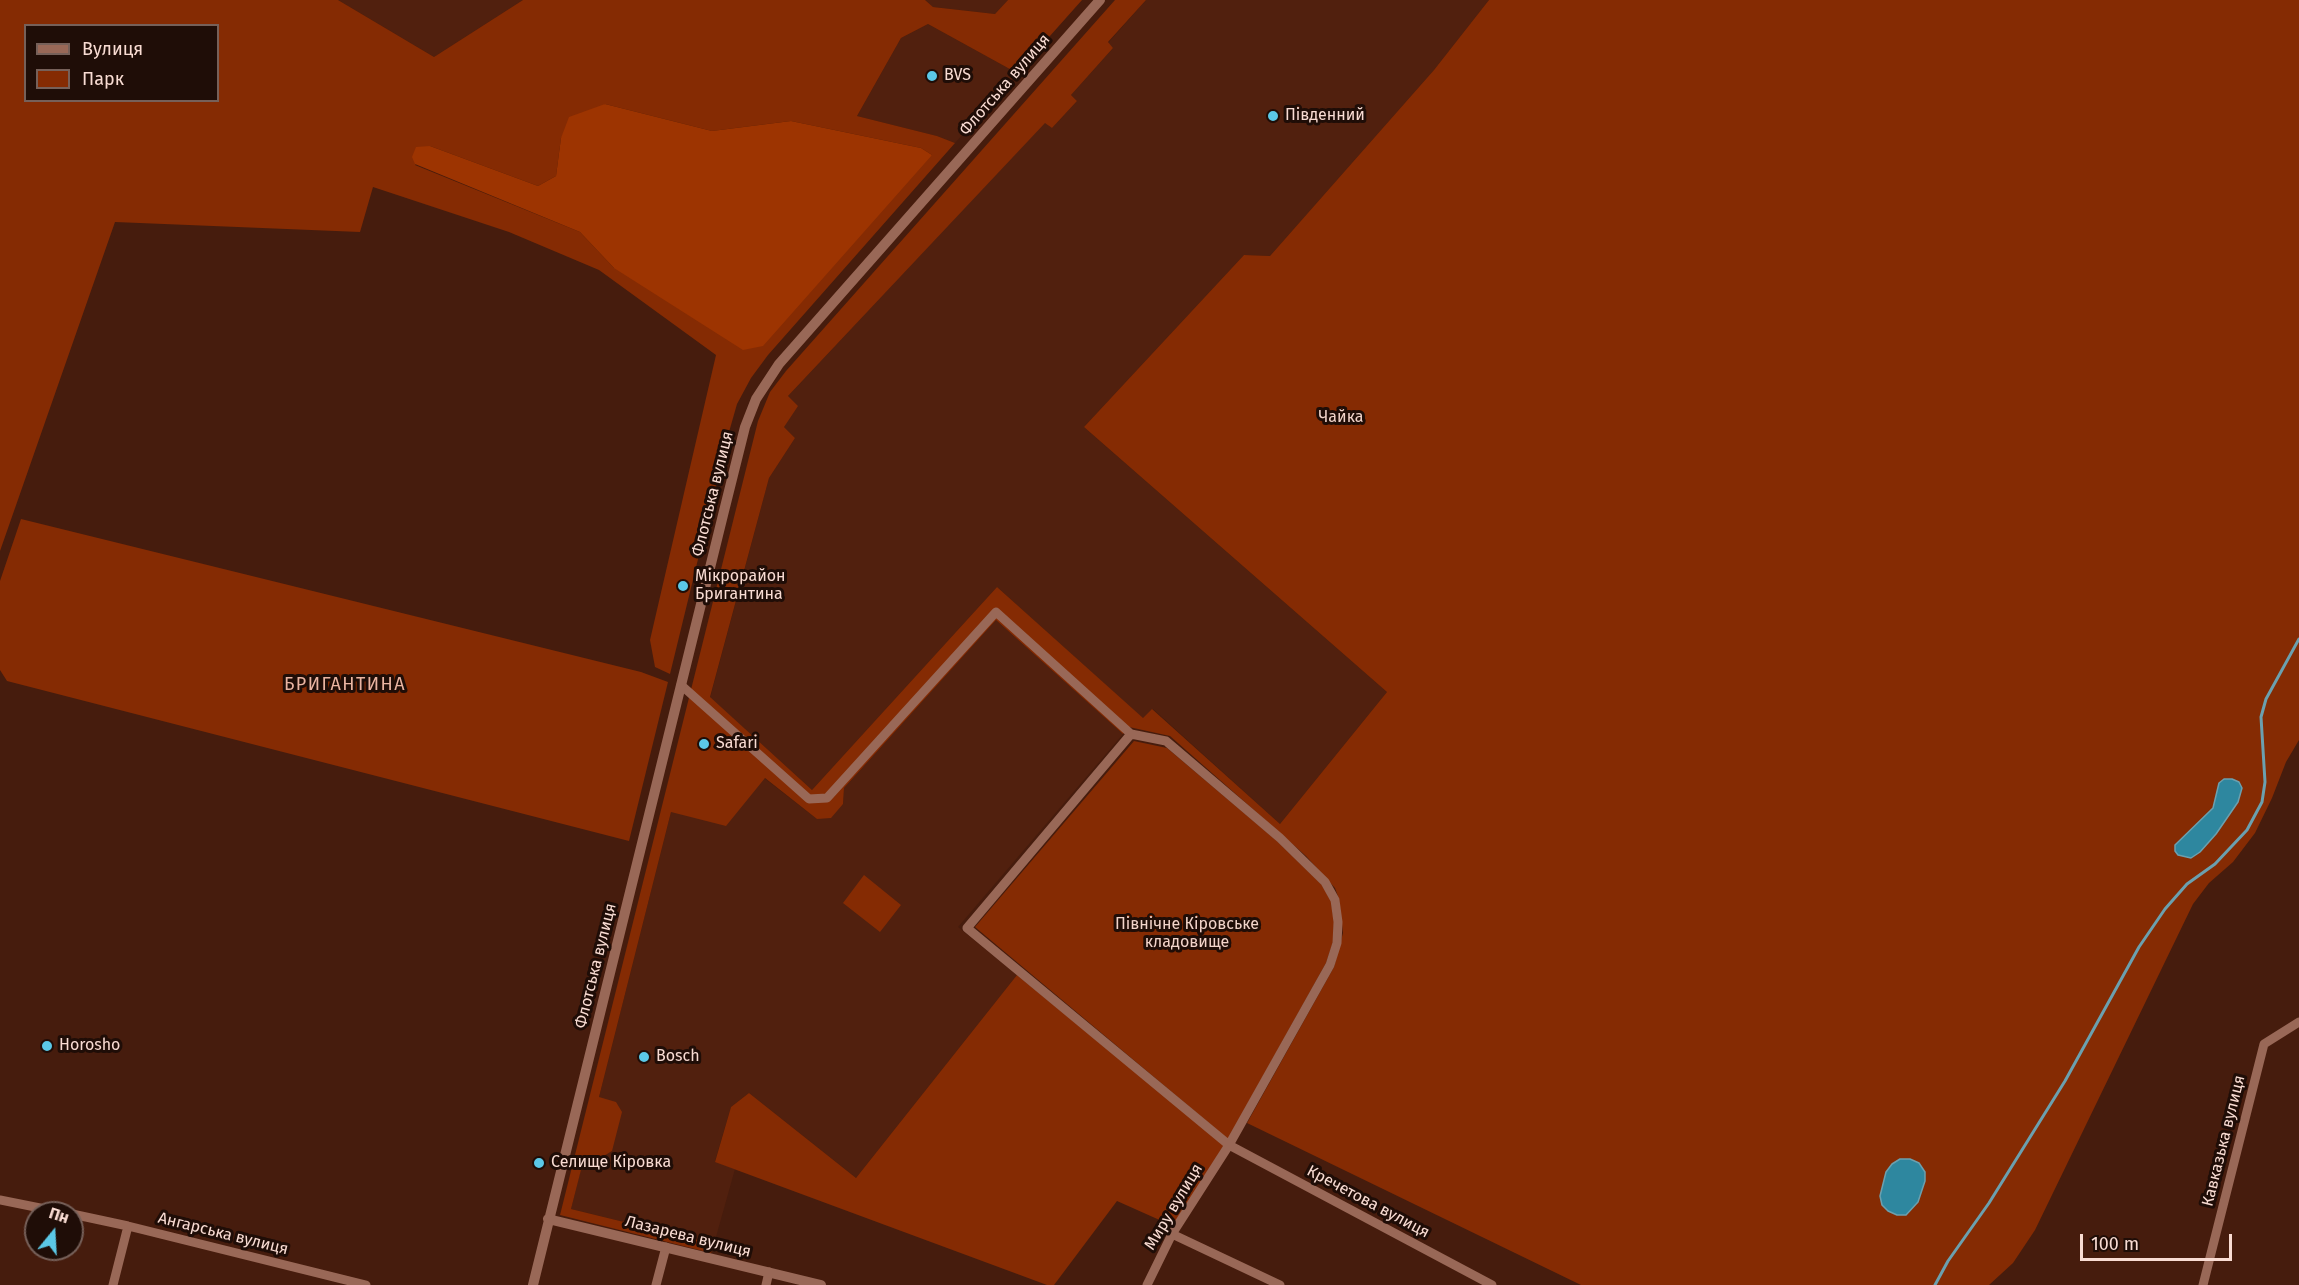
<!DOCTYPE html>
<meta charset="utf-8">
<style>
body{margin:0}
#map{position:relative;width:2299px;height:1285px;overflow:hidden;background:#461c0d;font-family:"Fira Sans",sans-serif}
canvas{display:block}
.legend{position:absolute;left:24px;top:24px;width:195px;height:78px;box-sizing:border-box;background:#1f0d07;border:2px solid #766059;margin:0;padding:8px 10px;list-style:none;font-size:18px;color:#f9dcd3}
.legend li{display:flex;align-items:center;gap:12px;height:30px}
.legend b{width:30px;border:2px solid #766059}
.north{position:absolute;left:24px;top:1201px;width:60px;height:60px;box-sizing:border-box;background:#1f0d07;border:2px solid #766059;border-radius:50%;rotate:18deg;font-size:16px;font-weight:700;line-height:24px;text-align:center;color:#f9dcd3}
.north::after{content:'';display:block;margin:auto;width:21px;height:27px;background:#5bc8e7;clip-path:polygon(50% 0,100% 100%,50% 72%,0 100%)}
.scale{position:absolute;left:2080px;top:1234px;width:152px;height:27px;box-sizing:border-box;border:3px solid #f9dcd3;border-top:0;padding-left:8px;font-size:18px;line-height:21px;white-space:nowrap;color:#f9dcd3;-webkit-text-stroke:4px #1f0d07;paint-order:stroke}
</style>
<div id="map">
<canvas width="2299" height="1285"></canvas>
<ul class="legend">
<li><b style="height:8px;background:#996857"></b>Вулиця</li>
<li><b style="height:16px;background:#852b03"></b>Парк</li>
</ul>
<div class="north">Пн</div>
<div class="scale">100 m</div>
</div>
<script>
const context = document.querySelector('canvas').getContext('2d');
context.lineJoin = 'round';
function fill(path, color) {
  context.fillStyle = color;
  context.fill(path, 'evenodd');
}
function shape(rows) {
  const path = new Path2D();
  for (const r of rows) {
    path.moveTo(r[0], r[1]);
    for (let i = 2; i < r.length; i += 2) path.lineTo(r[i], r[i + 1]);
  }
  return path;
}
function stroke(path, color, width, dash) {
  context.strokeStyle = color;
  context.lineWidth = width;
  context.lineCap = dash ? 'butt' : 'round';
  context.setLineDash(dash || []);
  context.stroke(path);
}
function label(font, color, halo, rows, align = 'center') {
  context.font = font + ' "Fira Sans",sans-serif';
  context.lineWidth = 6;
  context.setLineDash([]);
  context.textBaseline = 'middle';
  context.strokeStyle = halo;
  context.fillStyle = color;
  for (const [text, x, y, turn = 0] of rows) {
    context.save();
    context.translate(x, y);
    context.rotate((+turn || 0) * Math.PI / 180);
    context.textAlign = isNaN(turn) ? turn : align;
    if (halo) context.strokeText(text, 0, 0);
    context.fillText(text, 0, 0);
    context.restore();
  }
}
fill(shape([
 [338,0,523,0,434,57],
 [925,0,1008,0,995,14,933,7],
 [1146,0,1489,0,1434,70,1270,256,1244,255,1084,427,1387,692,1280,824,1153,709,1143,719,997,587,812,790,710,698,769,478,795,438,784,427,788,396,1045,122,1052,128,1077,101,1071,95,1113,48,1108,43],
 [928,24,1017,73,955,143,937,136,857,116,901,38],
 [996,620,1123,734,958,927,1017,975,856,1178,749,1093,731,1107,715,1161,735,1169,714,1244,571,1209,581,1169,612,1151,599,1097,671,812,764,778,817,819,843,804,844,788]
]), '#51200e');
fill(shape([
 [0,0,338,0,434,57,523,0,925,0,933,7,995,14,1008,0,1082,0,1017,73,928,24,901,38,857,116,937,136,955,143,768,355,751,378,737,404,729,432,670,674,655,667,650,640,716,355,599,270,509,232,373,187,360,232,115,222,0,551],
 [26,26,218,26,218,100,26,100],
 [605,104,712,131,791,121,921,148,932,155,614,268,580,232,415,165,430,146,538,186,556,176,561,138],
 [1115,0,1146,0,1108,42,1113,48,1071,95,1077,101,1052,128,1045,123,788,396,798,406,784,427,795,438,769,478,710,697,812,790,997,587,1143,718,1152,709,1280,824,1387,692,1084,427,1244,255,1270,256,1434,70,1489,0,2299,0,2299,740,2286,762,2272,798,2255,833,2233,862,2209,883,2193,904,2035,1230,2013,1263,1989,1285,1581,1285,1247,1123,1334,967,1343,933,1339,899,1335,888,1306,856,1170,736,1129,727,1123,734,996,620,844,788,843,804,831,818,817,819,765,778,726,826,671,812,599,1097,616,1102,622,1112,612,1151,581,1170,571,1209,714,1244,711,1253,560,1215,758,421,770,392,786,371],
 [21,519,641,672,668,682,629,841,7,681,0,670,0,581],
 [1134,741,1167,748,1277,841,1322,885,1331,901,1334,922,1333,942,1326,963,1228,1139,975,927],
 [864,875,901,905,880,932,843,903],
 [1017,975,1224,1145,1173,1226,1117,1201,1054,1285,1047,1285,715,1162,731,1107,749,1093,856,1178]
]), '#852b03');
fill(shape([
 [605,104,712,131,791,121,921,148,932,155,763,346,743,350,614,268,580,232,415,164,412,157,416,147,430,146,538,186,556,176,561,138,569,117]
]), '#9d3401');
const water = shape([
 [2224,779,2232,779,2239,782,2242,788,2238,802,2216,834,2200,852,2191,858,2178,855,2175,851,2175,845,2213,808,2219,783,2224,779],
 [1900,1159,1910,1159,1919,1163,1925,1172,1925,1181,1918,1202,1906,1215,1897,1215,1888,1211,1882,1205,1880,1196,1886,1172,1892,1164,1900,1159]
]);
fill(water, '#2e879f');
stroke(water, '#6ba0af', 1.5);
stroke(shape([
 [1935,1285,1948,1261,1989,1203,2065,1081,2139,947,2165,909,2187,884,2215,864,2247,830,2262,802,2265,782,2261,717,2266,699,2299,639]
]), '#6ba0af', 3);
stroke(shape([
 [681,685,809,799,827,798,996,612,1131,734,1166,741,1280,838,1325,882,1335,900,1338,922,1337,943,1330,965,1229,1145,1172,1234,1147,1285],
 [1131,734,967,928,1229,1145,1492,1285],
 [0,1200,65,1213],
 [72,1214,128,1226,366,1285],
 [1172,1234,1280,1285],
 [113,1285,128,1226],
 [656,1285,666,1247],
 [766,1285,769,1272],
 [2203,1285,2264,1044,2299,1022]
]), '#996857', 9);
stroke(shape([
 [548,1219,821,1285],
 [533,1285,724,511,745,427,756,399,779,364,1100,0]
]), '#996857', 10);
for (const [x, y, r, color] of [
 [932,76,6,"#5bc8e7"],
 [1273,116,6,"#5bc8e7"],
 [683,586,6,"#5bc8e7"],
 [704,744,6,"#5bc8e7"],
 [47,1046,6,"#5bc8e7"],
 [644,1057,6,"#5bc8e7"],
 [539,1163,6,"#5bc8e7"]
]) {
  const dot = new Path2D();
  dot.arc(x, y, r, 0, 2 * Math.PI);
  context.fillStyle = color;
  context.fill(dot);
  stroke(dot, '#1f0d07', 2);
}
label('16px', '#f9dcd3', '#1f0d07', [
 ["BVS",944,76],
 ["Південний",1285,116],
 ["Мікрорайон",695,577],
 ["Бригантина",695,595],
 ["Safari",716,744],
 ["Horosho",59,1046],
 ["Bosch",656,1057],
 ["Селище Кіровка",551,1163]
], 'left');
label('16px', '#f9dcd3', '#1f0d07', [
 ["Флотська вулиця",1005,85,-49],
 ["Флотська вулиця",713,494,-76],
 ["Флотська вулиця",596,966,-76],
 ["Кавказька вулиця",2224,1141,-76],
 ["Кречетова вулиця",1368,1202,28],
 ["Миру вулиця",1174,1207,-59],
 ["Ангарська вулиця",223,1234,14],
 ["Лазарева вулиця",688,1237,14]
]);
label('16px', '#f2d4ca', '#1f0d07', [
 ["Чайка",1341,418],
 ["Північне Кіровське",1187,925],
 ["кладовище",1187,943]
]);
context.letterSpacing = '1.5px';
label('18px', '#eab4a1', '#1f0d07', [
 ["БРИГАНТИНА",345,685]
]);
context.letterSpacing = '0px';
</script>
